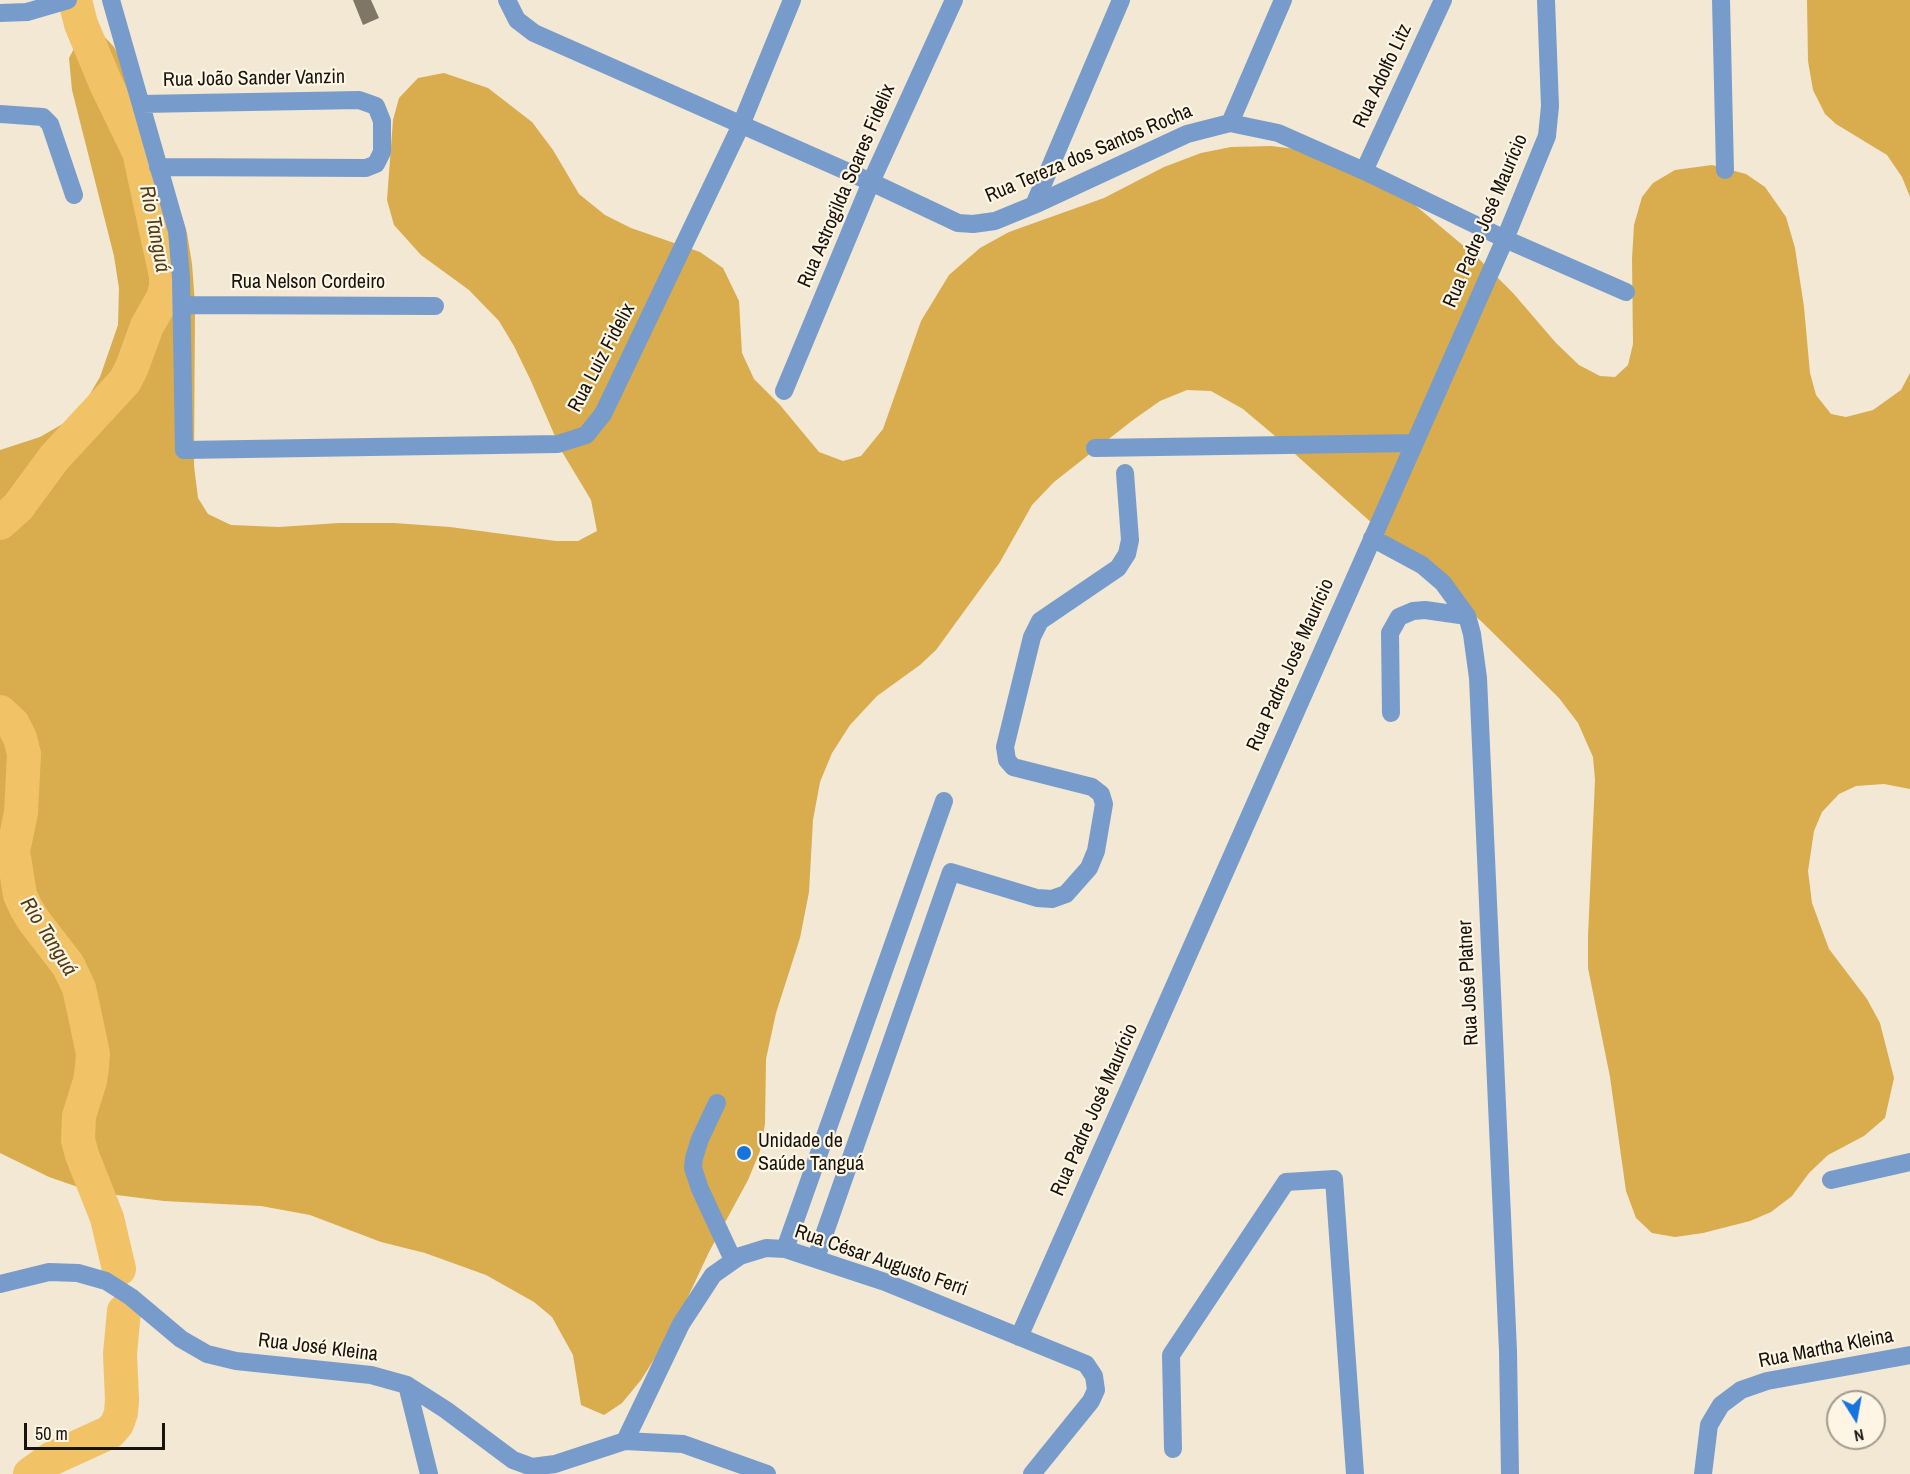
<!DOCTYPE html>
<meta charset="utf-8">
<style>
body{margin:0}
#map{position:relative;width:1910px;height:1474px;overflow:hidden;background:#f2e8d4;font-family:"Archivo Narrow",sans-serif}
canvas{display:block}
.north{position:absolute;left:1826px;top:1390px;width:60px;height:60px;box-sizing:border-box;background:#fef5e5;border:2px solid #a29b8f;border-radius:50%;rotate:169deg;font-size:16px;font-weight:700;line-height:24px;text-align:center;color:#17140d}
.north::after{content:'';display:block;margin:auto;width:21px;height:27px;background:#1574dd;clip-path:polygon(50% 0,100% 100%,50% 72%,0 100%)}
.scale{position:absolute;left:24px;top:1423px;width:141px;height:27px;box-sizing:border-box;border:3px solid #17140d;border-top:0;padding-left:8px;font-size:18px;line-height:21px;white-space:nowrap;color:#17140d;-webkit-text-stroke:4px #fef5e5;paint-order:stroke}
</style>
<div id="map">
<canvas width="1910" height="1474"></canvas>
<div class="north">N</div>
<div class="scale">50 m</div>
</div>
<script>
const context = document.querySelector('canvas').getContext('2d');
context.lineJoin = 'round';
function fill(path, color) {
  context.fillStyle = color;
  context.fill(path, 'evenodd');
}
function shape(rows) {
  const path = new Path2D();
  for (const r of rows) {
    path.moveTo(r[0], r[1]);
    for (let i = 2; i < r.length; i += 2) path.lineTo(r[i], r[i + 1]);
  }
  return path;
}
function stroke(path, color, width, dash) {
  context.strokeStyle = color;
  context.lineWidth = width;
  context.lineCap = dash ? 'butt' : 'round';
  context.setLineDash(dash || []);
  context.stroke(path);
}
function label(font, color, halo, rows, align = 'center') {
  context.font = font + ' "Archivo Narrow",sans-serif';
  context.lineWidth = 4.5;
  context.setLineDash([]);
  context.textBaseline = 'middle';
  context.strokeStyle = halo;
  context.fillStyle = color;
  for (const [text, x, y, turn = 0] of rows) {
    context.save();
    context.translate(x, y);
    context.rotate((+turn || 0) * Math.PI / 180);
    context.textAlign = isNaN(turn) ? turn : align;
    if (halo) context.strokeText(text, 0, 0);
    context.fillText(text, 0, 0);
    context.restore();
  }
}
fill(shape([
 [1807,0,1910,0,1910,197,1902,177,1887,155,1836,124,1825,114,1813,90,1808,61],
 [83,32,101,33,114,47,129,74,168,172,187,233,192,264,195,304,194,466,198,498,208,514,231,525,279,527,339,523,394,523,450,527,556,541,578,541,597,531,591,500,561,450,531,381,514,346,499,321,469,290,421,255,394,225,387,200,393,120,399,98,418,78,444,73,488,88,532,122,553,150,579,194,605,215,631,228,700,252,723,268,739,301,742,353,754,379,780,405,819,452,843,461,861,456,883,429,921,321,949,275,980,248,1009,232,1104,198,1164,167,1201,153,1231,147,1271,146,1304,150,1397,190,1478,258,1513,293,1556,343,1579,365,1600,376,1615,377,1628,365,1633,344,1632,259,1634,225,1642,197,1653,183,1675,170,1712,165,1746,174,1765,187,1786,217,1795,248,1804,307,1810,373,1816,395,1831,414,1846,417,1873,410,1901,390,1910,373,1910,789,1884,784,1856,786,1839,794,1822,812,1814,831,1808,871,1812,903,1829,949,1867,999,1880,1023,1894,1078,1885,1118,1864,1136,1828,1155,1809,1173,1792,1196,1771,1212,1750,1221,1703,1233,1675,1237,1652,1233,1636,1218,1626,1191,1610,1077,1588,968,1588,936,1595,780,1593,757,1578,723,1559,698,1482,622,1275,436,1243,409,1211,391,1187,390,1160,401,1133,420,1054,482,1032,505,1000,562,936,650,920,665,877,696,850,725,832,753,820,782,813,820,809,892,800,938,776,1013,766,1059,765,1124,760,1151,748,1180,709,1252,672,1331,641,1380,622,1403,604,1415,581,1405,573,1355,552,1317,534,1302,486,1275,425,1253,381,1242,310,1215,261,1206,164,1201,109,1194,78,1187,49,1177,0,1153,0,450,40,437,66,422,87,399,100,377,118,325,119,288,114,256,72,90,69,58]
]), '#d9ac4e');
stroke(shape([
 [0,523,18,507,54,458,125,381,132,367,147,326,163,298,166,287,166,276,139,152,106,84,81,24,75,0],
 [0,712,13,724,20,738,24,754,21,813,13,851,20,895,26,908,34,921,68,965,79,988,87,1025,93,1054,92,1067,90,1081,79,1116,78,1140,82,1155,107,1218,119,1269],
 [30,1474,51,1459,110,1432,117,1424,121,1413,122,1400,120,1354,124,1311]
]), '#f1c366', 34);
fill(shape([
 [353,0,371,0,379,18,363,25]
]), '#807665');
stroke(shape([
 [111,0,177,231,181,278,184,450,558,444,586,435,603,414,741,125,792,0],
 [507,0,517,20,534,33,871,182,958,223,973,224,995,221,1034,205,1187,134,1230,123,1278,133,1364,171,1505,239,1626,292],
 [1721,0,1725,170],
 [0,13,27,12,68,0],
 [141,104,359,100,376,106,382,121,382,152,376,164,366,168,158,167],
 [0,114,43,117,50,124,74,195],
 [1230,123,1283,0],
 [1364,171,1443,0],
 [1034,205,1121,0],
 [182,305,435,306],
 [784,391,871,182,954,0],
 [1095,448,1414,443],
 [1372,538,1422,565,1443,583,1467,616,1472,634,1478,678,1508,1351,1510,1474],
 [1391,713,1390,633,1399,617,1413,611,1425,610,1467,616],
 [717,1103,700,1139,694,1158,693,1168,700,1189,733,1260],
 [1831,1180,1910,1162],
 [785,1249,944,801],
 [816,1258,951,872,1037,898,1052,899,1066,894,1089,868,1096,851,1104,804,1101,794,1092,787,1013,767,1007,760,1005,747,1032,637,1040,621,1118,568,1127,554,1130,540,1125,473],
 [0,1284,49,1272,78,1273,106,1281,131,1297,181,1339,207,1354,236,1361,371,1375,407,1385,446,1410,513,1460,532,1467,555,1464,625,1441,683,1444,767,1474],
 [1019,1337,1505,239,1547,136,1550,106,1546,0],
 [407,1385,429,1474],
 [625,1441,681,1324,713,1275,740,1256,766,1248,785,1249,885,1282,1086,1364,1094,1376,1096,1390,1091,1401,1032,1474],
 [1173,1449,1171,1355,1286,1182,1334,1179,1355,1474],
 [1703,1474,1709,1425,1721,1405,1741,1390,1767,1381,1910,1355]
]), '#779ccc', 18);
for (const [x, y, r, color] of [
 [744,1153,8,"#1574dd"]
]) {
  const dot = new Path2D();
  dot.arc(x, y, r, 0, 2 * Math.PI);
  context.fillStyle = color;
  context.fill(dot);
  stroke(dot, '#fef5e5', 2);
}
label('20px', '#17140d', '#fef5e5', [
 ["Rua Adolfo Litz",1383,76,-65],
 ["Rua João Sander Vanzin",254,79,-1],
 ["Rua Tereza dos Santos Rocha",1089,154,-23],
 ["Rua Astrogilda Soares Fidelix",847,186,-67],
 ["Rua Padre José Maurício",1486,221,-67],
 ["Rua Nelson Cordeiro",308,283],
 ["Rua Luiz Fidelix",602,358,-62],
 ["Rua Padre José Maurício",1291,665,-66],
 ["Rua José Platner",1469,983,-93],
 ["Rua Padre José Maurício",1095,1110,-66],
 ["Rua César Augusto Ferri",881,1261,19],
 ["Rua José Kleina",318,1348,7],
 ["Rua Martha Kleina",1826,1349,-11]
]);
label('20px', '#17140d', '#fef5e5', [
 ["Unidade de",758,1142],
 ["Saúde Tanguá",758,1165]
], 'left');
label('italic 21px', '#4f3d15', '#fef5e5', [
 ["Rio Tanguá",154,229,79],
 ["Rio Tanguá",48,937,58]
]);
</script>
